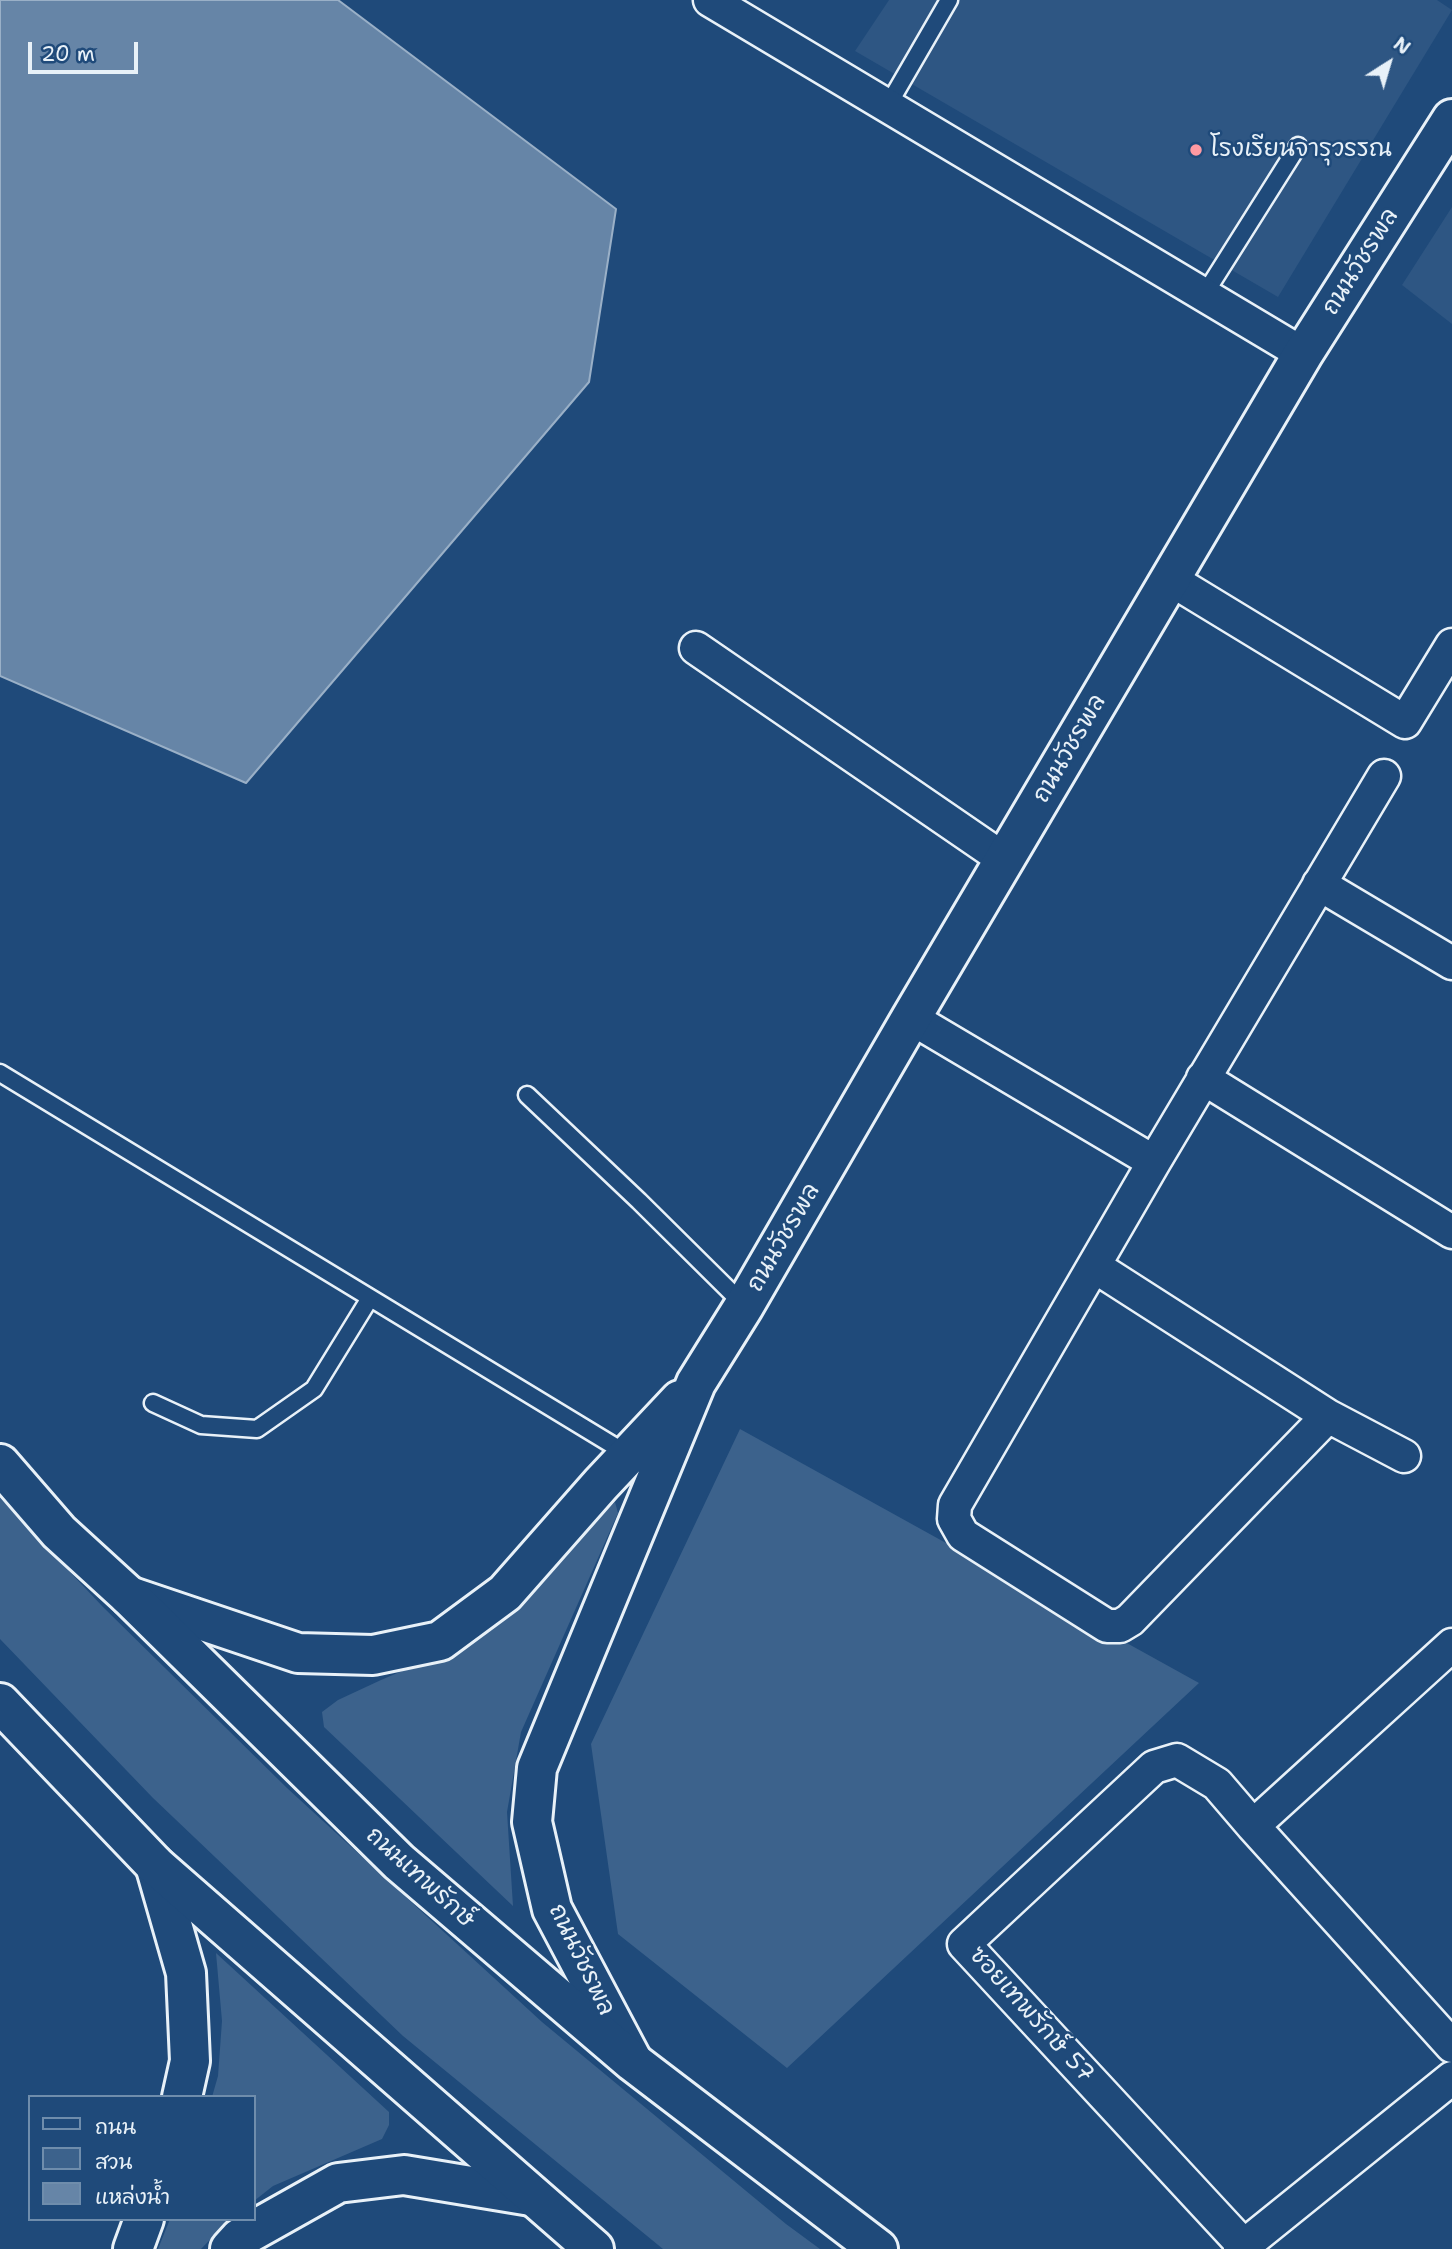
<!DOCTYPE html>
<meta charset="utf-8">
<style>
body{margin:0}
#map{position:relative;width:1452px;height:2249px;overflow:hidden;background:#1f4a7a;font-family:"Shantell Sans","Playpen Sans Thai",sans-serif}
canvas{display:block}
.legend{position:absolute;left:28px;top:2095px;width:228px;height:126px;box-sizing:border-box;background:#1f4a7a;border:2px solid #6f8dac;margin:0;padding:9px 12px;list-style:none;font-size:21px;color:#e8f1f8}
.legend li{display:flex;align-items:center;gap:14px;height:35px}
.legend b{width:35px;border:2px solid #6f8dac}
.north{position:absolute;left:1354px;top:28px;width:70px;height:70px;-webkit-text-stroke:5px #1f4a7a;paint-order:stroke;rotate:37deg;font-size:19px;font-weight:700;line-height:28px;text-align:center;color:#e8f1f8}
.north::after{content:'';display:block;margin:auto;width:24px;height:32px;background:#e8f1f8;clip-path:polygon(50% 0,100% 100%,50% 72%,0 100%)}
.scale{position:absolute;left:28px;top:42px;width:110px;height:32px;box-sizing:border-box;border:4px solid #e8f1f8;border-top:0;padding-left:9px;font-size:21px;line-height:24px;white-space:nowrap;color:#e8f1f8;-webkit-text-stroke:5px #1f4a7a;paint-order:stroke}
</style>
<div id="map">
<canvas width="1452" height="2249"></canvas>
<ul class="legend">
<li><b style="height:9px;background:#1f4a7a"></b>ถนน</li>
<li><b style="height:19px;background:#3c628c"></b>สวน</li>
<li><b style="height:19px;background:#6685a7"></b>แหล่งน้ำ</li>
</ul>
<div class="north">N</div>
<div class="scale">20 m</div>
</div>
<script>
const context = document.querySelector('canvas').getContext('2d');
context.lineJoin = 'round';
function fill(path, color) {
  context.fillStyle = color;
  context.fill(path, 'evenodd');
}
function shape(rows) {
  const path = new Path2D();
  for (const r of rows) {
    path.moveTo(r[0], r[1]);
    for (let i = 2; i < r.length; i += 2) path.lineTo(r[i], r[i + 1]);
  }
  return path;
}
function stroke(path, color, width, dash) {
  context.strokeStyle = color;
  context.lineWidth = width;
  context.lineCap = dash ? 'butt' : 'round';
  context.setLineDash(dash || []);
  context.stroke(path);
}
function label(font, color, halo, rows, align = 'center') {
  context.font = font + ' "Shantell Sans","Playpen Sans Thai",sans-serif';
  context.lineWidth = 5;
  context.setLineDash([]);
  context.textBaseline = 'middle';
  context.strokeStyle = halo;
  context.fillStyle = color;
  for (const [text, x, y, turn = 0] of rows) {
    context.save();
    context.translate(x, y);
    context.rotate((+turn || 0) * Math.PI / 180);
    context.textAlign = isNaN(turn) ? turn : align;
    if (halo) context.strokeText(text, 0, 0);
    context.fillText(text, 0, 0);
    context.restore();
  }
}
fill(shape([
 [889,0,1437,0,1452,10,1278,297,855,51],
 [1452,207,1452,324,1402,285]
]), '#2e5683');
fill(shape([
 [740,1429,1199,1683,787,2068,618,1934,591,1744],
 [0,1498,103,1607,287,1788,542,2022,786,2224,820,2249,663,2249,403,2036,153,1798,0,1639],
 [615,1502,618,1513,521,1732,507,1812,513,1906,324,1727,322,1712,338,1700,381,1680,470,1642,536,1582],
 [216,1953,389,2112,389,2125,382,2139,273,2186,254,2201,254,2097,212,2097,218,2076,222,2021],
 [170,2219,230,2219,201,2249,158,2249]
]), '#3c628c');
const water = shape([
 [0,0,338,0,616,209,589,382,246,783,0,676,0,0]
]);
fill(water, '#6685a7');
stroke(water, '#9ab0c7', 2);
const service = shape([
 [887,107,949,0],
 [1204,295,1298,146],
 [0,1073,629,1455],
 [527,1095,639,1201,744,1305],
 [153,1403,201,1425,257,1429,314,1389,370,1298]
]);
const minor = shape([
 [710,0,1303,354],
 [1170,579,1405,722,1452,645],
 [696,648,1005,860],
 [1319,884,1452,963],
 [911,1018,1154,1162],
 [1203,1078,1452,1232],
 [1094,1266,1328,1416,1404,1456],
 [1328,1416,1130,1620,1120,1626,1107,1626,963,1535,954,1519,955,1505,1154,1162,1384,776],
 [1452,1645,1253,1826,1452,2046],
 [1244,2246,964,1944,1154,1767,1177,1760,1217,1784,1253,1826],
 [1240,2249,1452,2078]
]);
const tertiary = shape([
 [129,1596,298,1653,373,1655,440,1641,505,1593,601,1484,680,1400],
 [155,1865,186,1973,190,2061,182,2097],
 [632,2060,552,1909,532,1822,537,1768,696,1383,744,1306,911,1018,1303,354,1452,119],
 [133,2249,144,2219],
 [230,2249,240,2238,338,2183,404,2175,531,2196]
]);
const secondary = shape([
 [0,1464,59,1532,129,1596,399,1862,633,2062,878,2249],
 [0,1703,155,1865,594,2249]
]);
stroke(service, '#e8f1f8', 21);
stroke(minor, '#e8f1f8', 37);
stroke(tertiary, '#e8f1f8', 44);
stroke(secondary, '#e8f1f8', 44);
stroke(service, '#1f4a7a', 16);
stroke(minor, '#1f4a7a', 32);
stroke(tertiary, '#1f4a7a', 38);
stroke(secondary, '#1f4a7a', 38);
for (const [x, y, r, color] of [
 [1196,150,7,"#ff9aa2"]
]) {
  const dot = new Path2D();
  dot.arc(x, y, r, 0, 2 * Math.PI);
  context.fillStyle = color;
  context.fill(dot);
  stroke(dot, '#1f4a7a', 2.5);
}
label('24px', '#e8f1f8', '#1f4a7a', [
 ["โรงเรียนจารุวรรณ",1210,150]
], 'left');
label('24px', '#e8f1f8', '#1f4a7a', [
 ["ถนนวัชรพล",1361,262,-58],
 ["ถนนวัชรพล",1070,749,-60],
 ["ถนนวัชรพล",784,1238,-60],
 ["ถนนเทพรักษ์",420,1878,42],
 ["ถนนวัชรพล",581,1960,64],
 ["ซอยเทพรักษ์ 57",1031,2015,48]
]);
</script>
